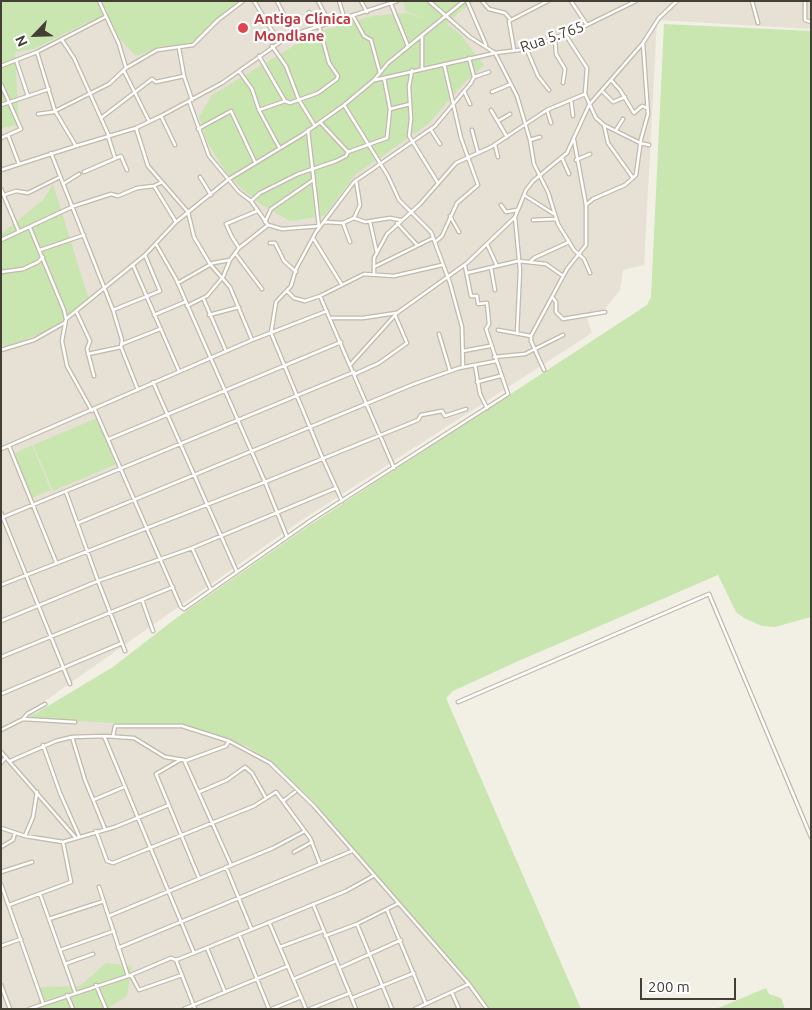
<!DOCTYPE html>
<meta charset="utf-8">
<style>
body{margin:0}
#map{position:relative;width:812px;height:1010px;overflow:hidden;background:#f2efe5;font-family:Ubuntu,sans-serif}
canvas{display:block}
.frame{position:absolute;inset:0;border:2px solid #443f35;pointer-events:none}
.north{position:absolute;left:10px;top:10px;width:50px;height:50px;-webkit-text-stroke:4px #fff;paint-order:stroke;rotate:246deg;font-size:14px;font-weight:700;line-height:20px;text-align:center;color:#443f35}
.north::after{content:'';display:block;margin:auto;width:18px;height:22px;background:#443f35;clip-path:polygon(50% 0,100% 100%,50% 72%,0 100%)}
.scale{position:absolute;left:640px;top:978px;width:96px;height:22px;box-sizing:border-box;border:2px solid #443f35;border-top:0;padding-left:6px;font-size:15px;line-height:18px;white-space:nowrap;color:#443f35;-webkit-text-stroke:4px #fff;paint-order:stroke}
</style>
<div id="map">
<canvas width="812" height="1010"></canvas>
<div class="frame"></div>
<div class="north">N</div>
<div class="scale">200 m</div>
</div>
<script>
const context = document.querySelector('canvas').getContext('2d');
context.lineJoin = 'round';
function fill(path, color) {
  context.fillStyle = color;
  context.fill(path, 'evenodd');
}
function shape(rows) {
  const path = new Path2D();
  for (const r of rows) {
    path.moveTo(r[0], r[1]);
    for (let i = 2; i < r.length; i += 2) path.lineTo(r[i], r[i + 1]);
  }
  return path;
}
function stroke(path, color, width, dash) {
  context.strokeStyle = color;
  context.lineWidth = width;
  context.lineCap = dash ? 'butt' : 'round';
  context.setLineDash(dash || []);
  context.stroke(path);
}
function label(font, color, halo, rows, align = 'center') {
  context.font = font + ' Ubuntu,sans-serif';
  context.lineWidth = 4.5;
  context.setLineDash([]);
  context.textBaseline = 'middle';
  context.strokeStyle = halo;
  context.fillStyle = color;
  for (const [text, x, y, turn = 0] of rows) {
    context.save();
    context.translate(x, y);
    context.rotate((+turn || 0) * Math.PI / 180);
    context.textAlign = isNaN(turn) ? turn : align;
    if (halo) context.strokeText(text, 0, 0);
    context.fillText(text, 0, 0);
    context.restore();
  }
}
fill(shape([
 [1,1,811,1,811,29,657,20,644,265,623,270,620,290,605,309,587,318,592,333,299,522,42,703,24,713,194,724,225,736,265,756,311,799,388,891,475,989,489,1009,1,1009]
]), '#e6e1d4');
fill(shape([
 [1,1,241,1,217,18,197,41,184,45,163,46,136,56,119,38,109,20,88,22,34,49,15,52,19,125,1,128],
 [403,1,476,1,463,9,446,24,459,33,484,65,466,81,428,124,355,175,324,216,290,221,262,205,241,188,226,172,207,142,199,117,212,95,317,32,372,16,405,13,429,19,406,12],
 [664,24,811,31,811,617,775,627,762,626,744,618,736,612,718,575,516,662,453,691,446,698,581,1009,489,1009,477,991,311,799,268,759,246,746,191,727,171,724,132,724,28,718,113,667,175,619,310,525,647,305,651,297],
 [53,184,89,300,48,331,7,346,1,344,1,234,43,200],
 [97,418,117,464,53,491,33,445],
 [32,445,51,490,32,498,14,454],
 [106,963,132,966,127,996,107,1009,37,1009,41,987,80,986],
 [766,988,769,994,781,998,785,1009,716,1009]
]), '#c9e5b0');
const street = shape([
 [99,1,119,44,126,68],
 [254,1,279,42],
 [277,1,283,13],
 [318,1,329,22],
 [339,1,344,17],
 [361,1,367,12],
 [429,1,470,37,495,53,527,49,587,25,636,1],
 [467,1,486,45],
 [482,1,489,9,505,13,511,20],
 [571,1,587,25],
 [752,1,758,23],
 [805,1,805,20,811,22],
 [391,4,408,46],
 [309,12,315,27],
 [353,16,364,36,371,40,380,73],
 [565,34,587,68,585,94,596,118,604,125,640,143,649,145],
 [555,38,556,54,565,69,563,83],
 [62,40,74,58,109,136],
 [272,46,286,66,299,100,315,126],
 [179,48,184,76,192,100],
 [514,50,509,21,548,1],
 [527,50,538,76,549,90],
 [37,52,105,17],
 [259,56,285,101],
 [16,60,28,96],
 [1,66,37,52,55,111,76,146,1,170],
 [422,68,422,35],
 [412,70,409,87,411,119,409,136,438,183],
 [124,71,149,121],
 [239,71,252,89,259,110,279,147],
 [474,77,489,72],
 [375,80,495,53,517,96,530,140,534,164,548,192,558,224,574,250,584,259,590,273],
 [611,80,620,90,634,113,642,106,647,108],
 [1,84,21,129,1,138],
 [464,91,470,104],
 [602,91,613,102,625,97],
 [492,92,511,84],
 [571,100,573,116],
 [189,101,209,156,239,192,251,201,268,225,282,229,320,226],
 [1,105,49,89],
 [344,105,388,176,399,200,431,232,450,283,462,327,463,367],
 [390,109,410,104],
 [259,110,285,101,290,103,318,93,337,79,338,76,329,63,319,26],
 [491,110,507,137],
 [547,110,551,123],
 [38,114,53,112,109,84,126,68,157,50,193,45,218,20,243,1],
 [161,116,175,145],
 [101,118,152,79,156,82,184,76],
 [498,121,510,114],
 [320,122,348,152],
 [604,125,608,143,633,178],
 [136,128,148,166,188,212,194,237,210,264,230,287,252,340],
 [198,129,231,111,255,162],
 [308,130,319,227],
 [431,130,440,144],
 [472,130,478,153],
 [616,130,623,119],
 [8,135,19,164],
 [108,136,115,158],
 [530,140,540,137],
 [495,145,498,157],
 [76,146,136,128,161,116,222,83,289,36,397,1],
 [51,153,113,310,122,340,121,347,138,390],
 [562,158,569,174],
 [576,160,590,154],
 [84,172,121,156,127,170],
 [200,177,211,195],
 [63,184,79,174],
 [154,186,176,222],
 [1,189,19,232],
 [4,195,16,191,28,193,60,177],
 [524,195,554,214],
 [251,201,260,193,298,174,336,161,346,156,348,152,387,138,390,109,384,78],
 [501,205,506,212,517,210],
 [586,205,593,199,625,185,636,175,641,139,648,114,643,43],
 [450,216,459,232],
 [515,217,520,270,517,334],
 [354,218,365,222,390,218,400,220],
 [533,220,556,219],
 [265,222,271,209,313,180],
 [324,222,343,223,354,218,360,205,356,180],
 [370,222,377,253],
 [343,223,350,242],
 [397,223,417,245],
 [30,228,64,310,66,319,62,341,67,366,92,411],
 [313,238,342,285],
 [1,240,74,206,111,194,118,196,137,188,154,186,162,182],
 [435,242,442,236,457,203,478,185,461,138,444,64],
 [270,243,275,243,284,261,296,272],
 [156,244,176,279,265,482,418,420,421,415,442,411,445,416,466,409],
 [487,244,497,266],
 [239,248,232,237,226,224,257,211],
 [40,250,84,235],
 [235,253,262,289],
 [530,262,534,258,569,242],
 [133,265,179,371],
 [374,267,433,238],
 [491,268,495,290],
 [1,272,23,269,38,262,43,257],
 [467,273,518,261,546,264,563,276],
 [374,274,374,258,387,234,420,204,456,163,491,147,547,110,585,94],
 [178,283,213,263,230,260],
 [287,291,294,298,305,301,320,296,364,274,394,276,442,265],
 [320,296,394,468],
 [553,298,556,302,556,312,563,319,605,312],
 [204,300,226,351],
 [187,306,207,296,223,277,230,260,239,248,268,225],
 [113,310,160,291,145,255],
 [76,311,90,341,87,349,94,376],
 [154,315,185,302],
 [209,315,239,307],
 [331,318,363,318,396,313],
 [66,319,145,255,176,222,229,179,302,135,344,105,374,80,388,63,464,1],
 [498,330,531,336],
 [439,334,450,371],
 [122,344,160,329],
 [1,350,34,340,64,323],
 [463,351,490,346],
 [88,354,121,347],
 [494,357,525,354,563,335],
 [351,364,397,313,467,263,515,217,526,190,533,181,567,153,589,105,643,43,659,18,677,1],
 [475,365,480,394,487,408],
 [544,370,531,341,531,336,567,269,586,245,586,205,574,140],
 [355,374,379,363,407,343,395,315],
 [153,382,237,572],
 [477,382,500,376],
 [95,410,181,607,184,609,313,519,508,394,486,329,489,324,487,303,478,304,477,296,471,296,465,266],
 [109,439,341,342],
 [9,446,56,562],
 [1,449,252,340,327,311],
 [342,501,323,459,271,333,276,302,291,286,296,269,316,232,354,182,435,126,471,83,474,77,469,58],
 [1,513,70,684],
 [1,518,354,372],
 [78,523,414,384,459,368,496,361],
 [192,548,211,590],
 [1,585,265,482,287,537],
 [142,600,153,631],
 [1,621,98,581,66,492],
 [125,651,98,581,192,548,336,488],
 [1,657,173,587],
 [1,694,122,643],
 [458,702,709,594,811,837],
 [23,719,75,722],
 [1,730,23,719,27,714,45,704],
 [104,736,194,953],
 [113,736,115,726,182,726,229,741,270,763,314,806,469,984,487,1009],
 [72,737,85,780,105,829],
 [43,745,60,793,79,836],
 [1,752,75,837],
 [180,760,156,774,199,878],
 [10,761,56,741,72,737,104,736,134,738,165,757,184,760,231,865],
 [185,761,226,746,229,741],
 [1,763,6,757],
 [199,792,227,780,245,767,252,773,266,798],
 [93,800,124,787],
 [283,801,295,792],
 [1,828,25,836,63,842,115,827,169,805],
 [96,831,107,861,113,863,254,806,276,792,310,838,320,864],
 [25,836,33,817,37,792],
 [1,847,13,840,15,833],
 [294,852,312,842],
 [226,867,251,928],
 [1,872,32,862],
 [1,884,43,1003],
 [99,887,128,976],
 [40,894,75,992],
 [313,904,356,1009],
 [9,905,71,882,63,842],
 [387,910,426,1004],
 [109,916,273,848,305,831],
 [49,919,104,901],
 [269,922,306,1009],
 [357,924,392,1009],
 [239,934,269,1009],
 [325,936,357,924,397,904],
 [1,946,21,939],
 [280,947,323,931],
 [118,948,352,851],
 [207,948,225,992],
 [60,950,114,931],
 [176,960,195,1009],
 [65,964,93,954],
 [339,968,401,940],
 [131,975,139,990,182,975],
 [294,979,336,961],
 [1,985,10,1009],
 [96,985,106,1009],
 [452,993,459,1009],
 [67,995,73,1009],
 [352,998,414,973],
 [29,1009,131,975,171,958,176,960,194,953,346,891,373,876],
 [184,1009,288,966],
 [272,1009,301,997],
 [310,1009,350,993],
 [415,1009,469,984]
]);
stroke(street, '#c0baab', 5);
stroke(street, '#fff', 2.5);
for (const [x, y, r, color] of [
 [243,28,6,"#e0444e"]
]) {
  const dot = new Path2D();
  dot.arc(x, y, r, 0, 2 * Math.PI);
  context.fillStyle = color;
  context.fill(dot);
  stroke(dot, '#fff', 2);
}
label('bold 15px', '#be3a42', '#fff', [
 ["Antiga Clínica",254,19],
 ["Mondlane",254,36]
], 'left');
label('15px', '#443f35', '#fff', [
 ["Rua 5.765",552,37,-19]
]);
</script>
